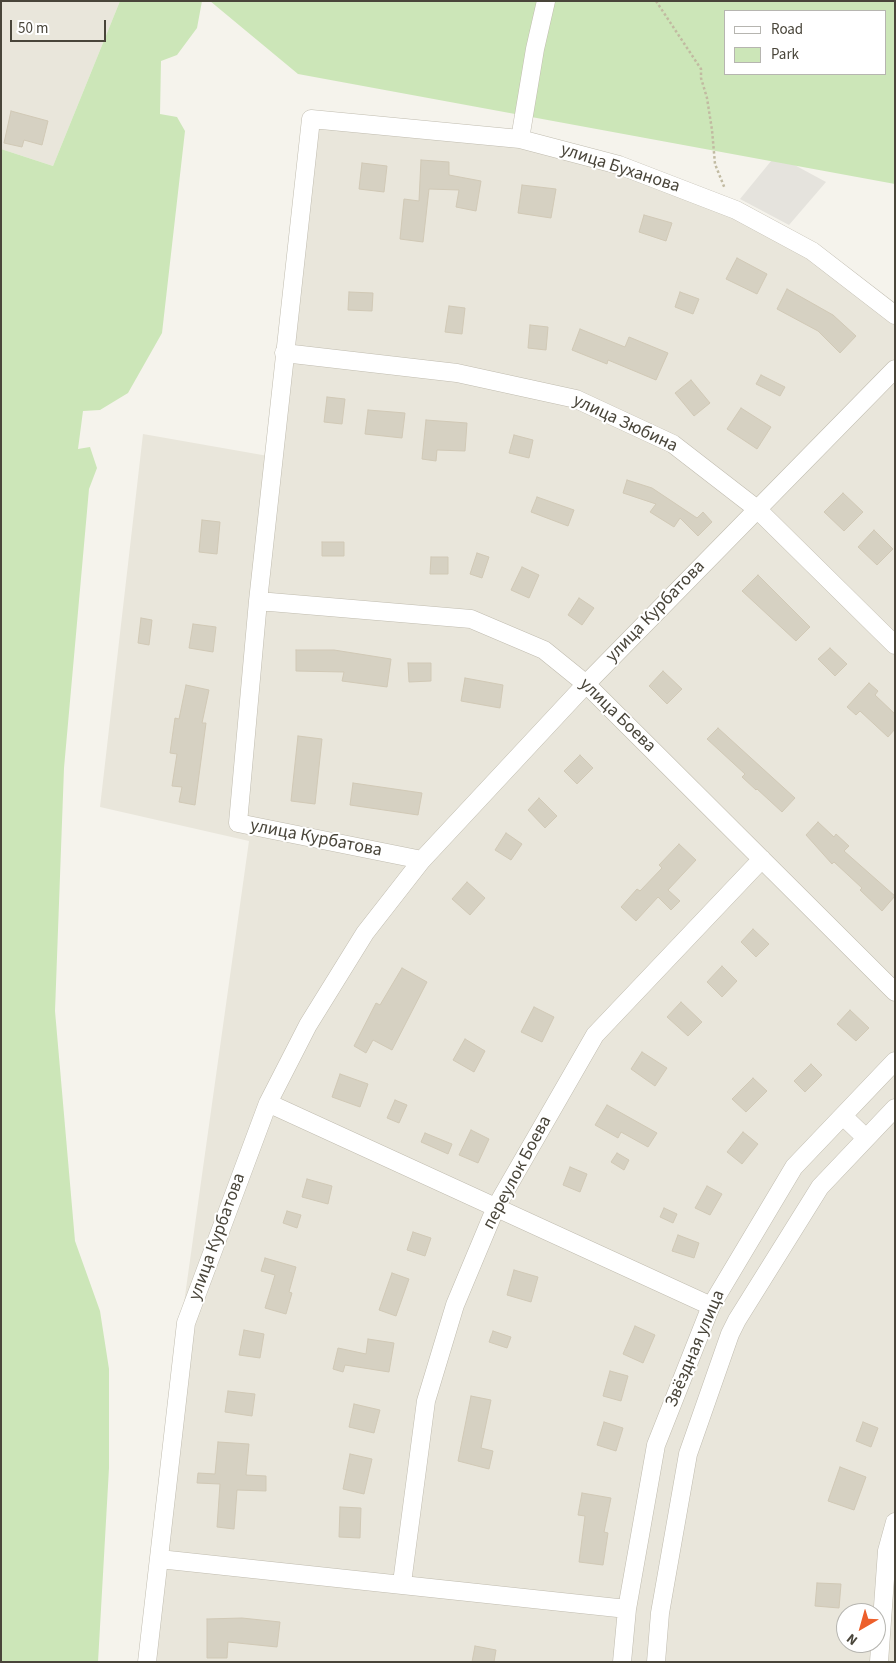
<!DOCTYPE html>
<meta charset="utf-8">
<style>
body{margin:0}
#map{position:relative;width:896px;height:1663px;overflow:hidden;background:#f5f3ec;font-family:"Source Sans 3",sans-serif}
canvas{display:block}
.frame{position:absolute;inset:0;border:2px solid #49453a;pointer-events:none}
.legend{position:absolute;left:724px;top:10px;width:162px;height:65px;box-sizing:border-box;background:#fff;border:1px solid #b6b5b0;margin:0;padding:6px 9px;list-style:none;font-size:15px;color:#49453a}
.legend li{display:flex;align-items:center;gap:10px;height:25px}
.legend b{width:25px;border:1px solid #b6b5b0}
.north{position:absolute;left:836px;top:1603px;width:50px;height:50px;box-sizing:border-box;background:#fff;border:1px solid #b6b5b0;border-radius:50%;rotate:218deg;font-size:14px;font-weight:700;line-height:20px;text-align:center;color:#49453a}
.north::after{content:'';display:block;margin:auto;width:18px;height:22px;background:#ed5f2b;clip-path:polygon(50% 0,100% 100%,50% 72%,0 100%)}
.scale{position:absolute;left:10px;top:20px;width:96px;height:22px;box-sizing:border-box;border:2px solid #49453a;border-top:0;padding-left:6px;font-size:15px;line-height:18px;white-space:nowrap;color:#49453a;-webkit-text-stroke:4px #fff;paint-order:stroke}
</style>
<div id="map">
<canvas width="896" height="1663"></canvas>
<div class="frame"></div>
<ul class="legend">
<li><b style="height:6px;background:#fff"></b>Road</li>
<li><b style="height:14px;background:#cce6b8"></b>Park</li>
</ul>
<div class="north">N</div>
<div class="scale">50 m</div>
</div>
<script>
const context = document.querySelector('canvas').getContext('2d');
context.lineJoin = 'round';
function fill(path, color) {
  context.fillStyle = color;
  context.fill(path, 'evenodd');
}
function shape(rows) {
  const path = new Path2D();
  for (const r of rows) {
    path.moveTo(r[0], r[1]);
    for (let i = 2; i < r.length; i += 2) path.lineTo(r[i], r[i + 1]);
  }
  return path;
}
function stroke(path, color, width, dash) {
  context.strokeStyle = color;
  context.lineWidth = width;
  context.lineCap = dash ? 'butt' : 'round';
  context.setLineDash(dash || []);
  context.stroke(path);
}
function label(font, color, halo, rows, align = 'center') {
  context.font = font + ' "Source Sans 3",sans-serif';
  context.lineWidth = 4;
  context.setLineDash([]);
  context.textBaseline = 'middle';
  context.strokeStyle = halo;
  context.fillStyle = color;
  for (const [text, x, y, turn = 0] of rows) {
    context.save();
    context.translate(x, y);
    context.rotate((+turn || 0) * Math.PI / 180);
    context.textAlign = isNaN(turn) ? turn : align;
    if (halo) context.strokeText(text, 0, 0);
    context.fillText(text, 0, 0);
    context.restore();
  }
}
fill(shape([
 [1,1,120,1,53,166,1,149],
 [306,114,515,133,707,194,895,313,895,1662,141,1662,182,1317,249,841,100,807,143,434,268,456],
 [846,1613,876,1613,876,1643,846,1643]
]), '#e9e6db');
fill(shape([
 [776,155,826,182,789,225,740,199]
]), '#e5e3dd');
fill(shape([
 [120,1,202,1,197,28,177,55,161,61,160,114,177,117,185,131,162,333,128,393,100,410,83,411,78,449,90,447,97,468,89,489,64,768,55,1011,75,1241,100,1311,109,1369,109,1468,98,1662,1,1662,1,149,53,166],
 [210,1,895,1,895,184,298,74],
 [725,11,885,11,885,74,725,74]
]), '#cce6b8');
const building = shape([
 [11,111,48,121,42,145,24,140,22,147,4,143,11,111],
 [421,160,449,162,449,175,481,181,476,211,456,207,459,190,429,189,423,242,400,239,404,199,419,201,421,160],
 [362,163,387,166,384,192,359,189,362,163],
 [522,185,556,189,551,218,518,213,522,185],
 [644,215,672,223,666,241,639,232,644,215],
 [737,258,767,274,757,294,726,279,737,258],
 [787,289,833,315,856,336,840,353,818,331,777,309,787,289],
 [349,292,373,293,372,311,348,310,349,292],
 [680,292,699,299,693,314,675,307,680,292],
 [449,306,465,308,462,334,445,332,449,306],
 [530,325,548,327,546,350,528,348,530,325],
 [580,329,625,347,629,337,668,353,656,380,608,360,607,364,572,350,580,329],
 [761,375,785,387,780,396,756,384,761,375],
 [691,380,710,403,694,416,675,393,691,380],
 [327,397,345,399,342,424,324,422,327,397],
 [741,408,771,427,757,449,727,429,741,408],
 [368,410,405,413,402,438,365,434,368,410],
 [426,420,467,423,465,451,437,450,436,461,422,459,426,420],
 [514,435,533,440,529,458,509,453,514,435],
 [627,480,652,488,697,518,703,512,712,522,698,536,680,518,674,527,650,512,656,504,623,493,627,480],
 [843,493,863,512,844,531,824,512,843,493],
 [537,497,574,510,568,526,531,512,537,497],
 [202,520,220,522,217,554,199,552,202,520],
 [874,530,893,549,877,565,858,547,874,530],
 [322,542,344,542,344,556,322,556,322,542],
 [477,553,489,557,482,578,470,574,477,553],
 [431,557,448,557,448,574,430,574,431,557],
 [522,567,539,575,529,598,511,590,522,567],
 [758,575,810,627,796,641,742,591,758,575],
 [579,598,594,608,582,625,568,615,579,598],
 [141,618,152,620,149,645,138,643,141,618],
 [193,624,216,627,213,652,189,648,193,624],
 [830,648,847,664,835,676,818,659,830,648],
 [296,650,334,650,391,659,387,687,342,681,344,672,296,671,296,650],
 [408,663,431,663,431,681,409,682,408,663],
 [663,671,682,689,667,704,649,686,663,671],
 [465,678,503,685,500,708,461,701,465,678],
 [869,683,878,691,875,695,895,714,895,729,888,737,860,711,856,715,847,707,869,683],
 [186,685,209,690,202,723,206,723,195,805,179,802,182,787,172,786,177,754,170,753,175,718,179,719,186,685],
 [718,728,795,798,782,812,757,789,756,790,742,777,745,774,707,739,718,728],
 [298,736,322,739,315,804,291,801,298,736],
 [580,755,593,768,577,784,564,771,580,755],
 [353,783,422,793,418,815,350,805,353,783],
 [539,798,557,816,545,828,528,810,539,798],
 [818,822,834,837,836,834,849,846,844,851,895,896,882,911,860,890,862,888,834,862,832,864,806,835,818,822],
 [506,833,522,844,511,860,495,850,506,833],
 [679,844,696,860,668,890,680,901,671,910,658,897,636,921,621,907,637,889,640,891,662,868,659,865,679,844],
 [467,882,485,898,470,915,452,899,467,882],
 [753,929,769,944,756,957,741,942,753,929],
 [722,966,737,981,722,997,707,982,722,966],
 [402,968,427,982,392,1050,373,1040,366,1053,354,1046,376,1003,380,1005,402,968],
 [681,1002,702,1022,688,1036,667,1017,681,1002],
 [534,1007,554,1017,542,1042,521,1032,534,1007],
 [850,1010,869,1028,856,1041,837,1024,850,1010],
 [465,1039,485,1051,474,1072,453,1060,465,1039],
 [642,1052,667,1068,655,1086,631,1069,642,1052],
 [811,1064,822,1075,805,1092,794,1081,811,1064],
 [340,1074,368,1084,360,1107,332,1097,340,1074],
 [753,1078,767,1091,746,1112,732,1099,753,1078],
 [395,1100,407,1105,399,1123,387,1118,395,1100],
 [607,1105,657,1133,648,1147,621,1132,618,1138,595,1125,607,1105],
 [471,1130,489,1139,478,1163,459,1155,471,1130],
 [743,1132,758,1144,742,1164,727,1152,743,1132],
 [425,1133,452,1144,448,1154,421,1142,425,1133],
 [617,1153,629,1160,624,1170,611,1162,617,1153],
 [570,1167,587,1174,580,1192,563,1185,570,1167],
 [307,1179,332,1186,328,1204,302,1197,307,1179],
 [707,1186,722,1194,710,1215,695,1208,707,1186],
 [664,1208,677,1214,673,1223,660,1217,664,1208],
 [287,1211,301,1215,297,1228,283,1223,287,1211],
 [413,1232,431,1238,425,1256,407,1250,413,1232],
 [678,1235,699,1243,694,1258,672,1251,678,1235],
 [265,1258,296,1267,289,1292,292,1293,286,1314,265,1308,275,1275,261,1271,265,1258],
 [514,1270,538,1277,531,1302,507,1295,514,1270],
 [392,1273,409,1279,396,1316,379,1310,392,1273],
 [635,1326,655,1335,643,1363,623,1354,635,1326],
 [244,1330,264,1334,260,1358,239,1355,244,1330],
 [493,1331,511,1337,507,1348,489,1342,493,1331],
 [368,1339,394,1343,389,1372,345,1365,343,1372,333,1369,338,1348,366,1354,368,1339],
 [610,1371,628,1376,621,1401,603,1396,610,1371],
 [228,1391,255,1394,252,1416,225,1412,228,1391],
 [471,1396,491,1400,481,1448,493,1451,489,1469,458,1461,471,1396],
 [354,1404,380,1410,374,1433,349,1427,354,1404],
 [604,1422,623,1428,616,1451,597,1445,604,1422],
 [863,1422,878,1428,871,1447,856,1441,863,1422],
 [218,1442,249,1444,246,1475,266,1476,266,1491,237,1490,234,1529,217,1527,220,1484,197,1483,198,1473,215,1474,218,1442],
 [350,1454,372,1459,364,1494,343,1489,350,1454],
 [840,1467,866,1477,854,1510,828,1501,840,1467],
 [582,1493,611,1498,604,1532,608,1533,603,1565,579,1562,585,1516,578,1515,582,1493],
 [340,1507,361,1508,360,1538,339,1537,340,1507],
 [817,1583,841,1584,839,1608,815,1606,817,1583],
 [207,1619,242,1618,280,1622,277,1647,228,1642,227,1658,207,1658,207,1619],
 [475,1646,496,1650,494,1662,472,1662,475,1646]
]);
fill(building, '#d6d1c2');
stroke(building, '#d1c9b6', 1);
const minor = shape([
 [520,139,535,49,546,1],
 [284,353,457,373,576,399,673,444,757,509,895,645],
 [258,601,471,619,544,650,586,684,895,992],
 [422,860,238,823,258,601,311,119,520,139,619,165,736,210,812,251,895,315],
 [268,1103,711,1306],
 [843,1116,866,1138],
 [159,1559,627,1609],
 [402,1583,426,1401,455,1305,496,1207,595,1035,762,859],
 [147,1662,186,1323,268,1103,308,1025,365,933,422,860,586,684,895,369],
 [622,1662,627,1609,656,1445,711,1306,794,1167,895,1061],
 [656,1662,660,1613,688,1454,730,1334,737,1320,820,1187,895,1108],
 [879,1662,887,1551,895,1522]
]);
stroke(minor, '#c0bcaf', 19);
stroke(shape([
 [656,1,701,69,701,78,707,98,712,130,715,164,725,189]
]), '#c1baa1', 2.5, [2.5, 2.5]);
stroke(minor, '#fff', 18);
label('18px', '#49453a', '#fff', [
 ["улица Буханова",620,169,18],
 ["улица Зюбина",625,424,25],
 ["улица Курбатова",656,612,-46],
 ["улица Боева",617,716,44],
 ["улица Курбатова",316,839,11],
 ["переулок Боева",518,1173,-62],
 ["улица Курбатова",218,1237,-70],
 ["Звёздная улица",696,1349,-67]
]);
</script>
